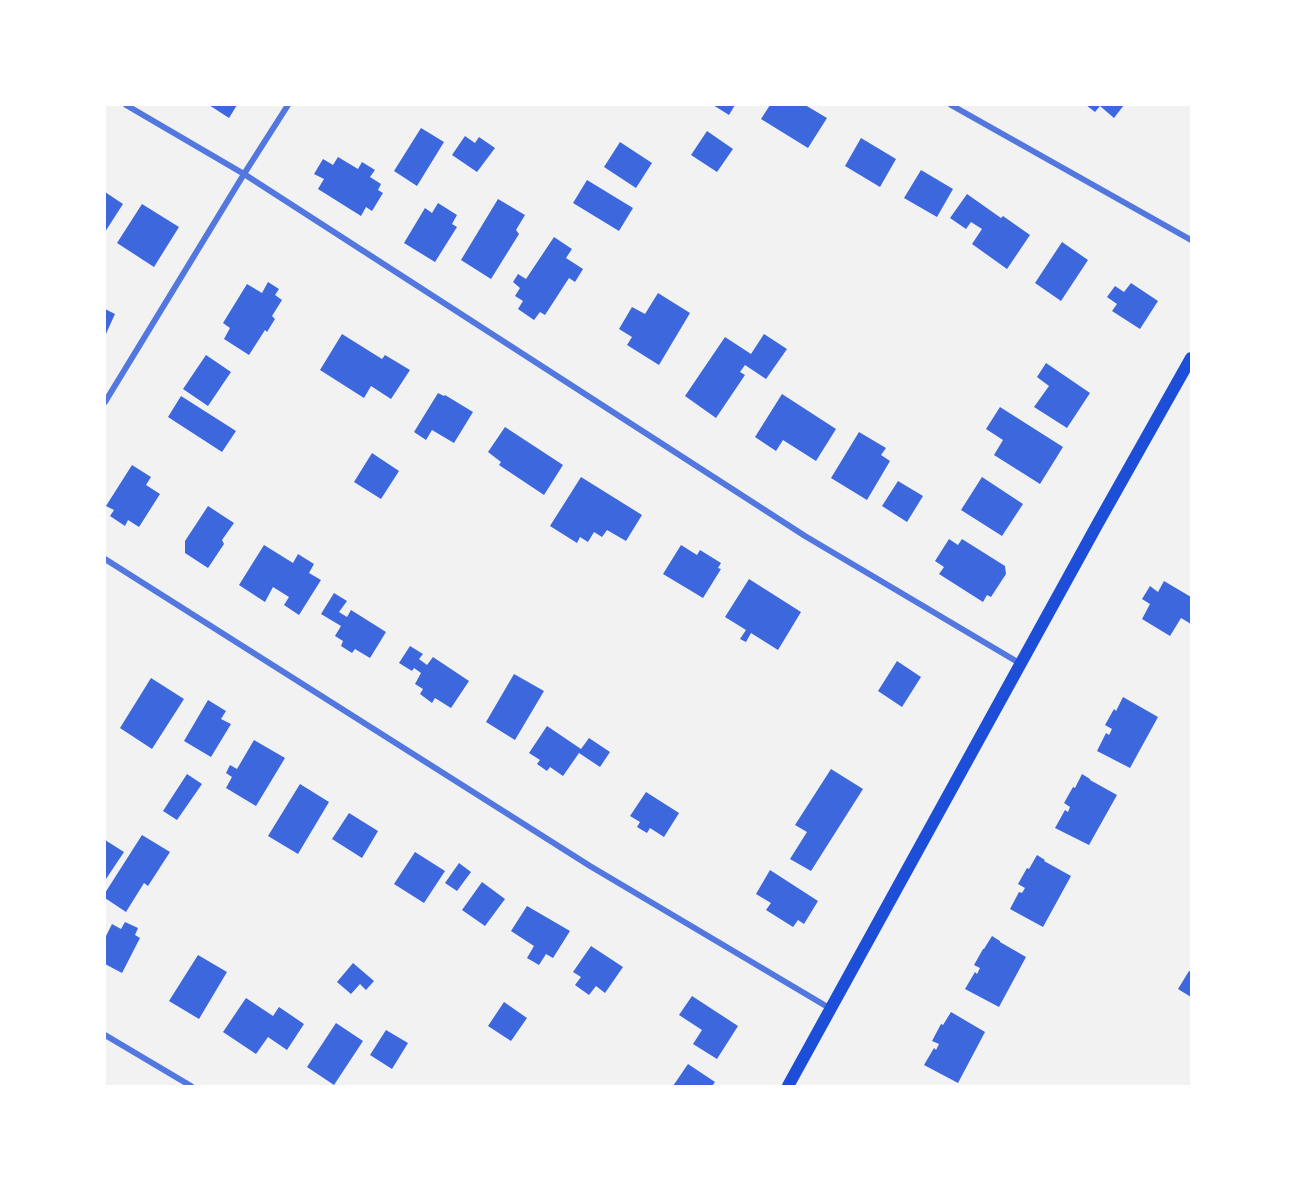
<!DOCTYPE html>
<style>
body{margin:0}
#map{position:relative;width:1296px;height:1191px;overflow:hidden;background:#f2f2f2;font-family:"PT Sans",sans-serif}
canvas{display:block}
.frame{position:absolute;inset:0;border:106px solid #fff;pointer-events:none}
</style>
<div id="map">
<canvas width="1296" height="1191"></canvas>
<div class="frame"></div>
</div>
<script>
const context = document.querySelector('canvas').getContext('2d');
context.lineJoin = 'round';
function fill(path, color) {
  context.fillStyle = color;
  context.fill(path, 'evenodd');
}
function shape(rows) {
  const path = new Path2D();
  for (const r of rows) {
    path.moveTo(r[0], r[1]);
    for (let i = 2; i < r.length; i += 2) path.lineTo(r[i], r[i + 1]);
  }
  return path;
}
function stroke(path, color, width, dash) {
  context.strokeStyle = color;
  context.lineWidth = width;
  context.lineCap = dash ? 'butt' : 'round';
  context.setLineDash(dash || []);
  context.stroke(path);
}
fill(shape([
 [209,105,237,105,229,118],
 [713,105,735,105,729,115],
 [770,105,805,105,827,118,808,148,761,119],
 [1086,105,1124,105,1114,118,1100,106,1095,112],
 [421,128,444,142,417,186,394,171],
 [707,131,733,149,717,172,691,155],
 [465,136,475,143,479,137,495,148,477,172,452,155],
 [861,138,896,159,880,187,845,166],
 [620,142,652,163,636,188,604,167],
 [338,157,358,169,362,162,375,170,370,177,381,184,378,190,383,193,372,211,366,207,361,216,318,189,324,179,314,174,323,159,333,165],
 [921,170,953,189,937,217,904,198],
 [587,180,633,208,619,231,573,203],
 [105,192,123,204,105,232],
 [967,194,1001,218,1003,216,1030,235,1007,269,972,244,982,229,971,222,966,229,950,218],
 [498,199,525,215,516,230,519,234,491,279,461,260],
 [438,203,457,215,452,224,457,227,435,262,404,243,425,208,432,213],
 [142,204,179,227,154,267,117,243],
 [554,237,572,249,566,258,583,269,575,282,569,278,545,315,540,312,534,320,518,309,523,301,515,296,520,288,513,282,518,274,526,279],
 [1062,242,1088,260,1061,301,1035,283],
 [268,282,279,289,275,295,282,300,272,316,275,319,267,332,265,330,249,355,224,339,230,328,223,323,247,284,262,293],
 [1131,283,1158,301,1140,329,1112,311,1117,304,1107,297,1115,286,1124,292],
 [658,293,690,313,659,365,627,345,632,337,619,329,632,307,645,314],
 [105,309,115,314,105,336],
 [342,334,382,359,385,355,410,370,391,399,371,386,364,398,320,370],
 [764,334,787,349,766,379,745,365,740,372,745,375,716,418,685,396,725,337,751,354],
 [206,355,231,372,208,406,183,389],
 [1046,363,1090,393,1067,428,1034,407,1049,386,1037,377],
 [438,393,444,396,445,395,473,412,454,443,432,430,426,440,414,432],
 [782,394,836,429,816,461,783,440,776,451,755,437],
 [181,396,236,431,222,452,168,417],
 [1000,407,1063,447,1040,484,994,455,1003,440,986,429],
 [505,427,563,465,544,495,499,465,501,462,488,452],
 [859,432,886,448,881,455,890,461,867,500,831,478],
 [372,453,399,471,381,499,354,482],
 [132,465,151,477,146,485,160,494,139,527,128,520,125,526,110,516,114,510,106,506],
 [581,477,642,515,626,541,607,530,602,537,594,532,588,542,580,537,577,543,550,526],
 [982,477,1023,504,1002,536,961,510],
 [898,481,923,496,907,522,882,506],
 [208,506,234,523,222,540,224,544,208,568,185,553,185,541],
 [949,539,958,545,962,539,1005,566,1006,574,991,597,987,595,983,602,939,574,944,567,935,561],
 [264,545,293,563,298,554,314,564,309,573,321,580,299,615,284,605,289,597,273,587,265,602,239,585],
 [681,545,697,555,700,550,721,563,718,568,721,569,703,598,663,574],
 [749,579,801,612,778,650,751,633,746,642,740,639,746,630,725,617],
 [1164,581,1191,597,1191,624,1181,618,1170,636,1142,619,1150,604,1142,599,1150,586,1158,592],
 [334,593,347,601,339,612,347,617,351,610,386,632,370,658,355,649,352,653,341,646,343,641,335,636,341,626,321,614],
 [410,646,423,654,419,659,427,665,433,657,469,681,451,708,435,698,432,703,420,694,423,689,415,684,421,673,414,668,412,671,399,663],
 [897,661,921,677,902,707,878,691],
 [514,674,544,691,515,740,486,722],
 [151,678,184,699,152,749,120,728],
 [1123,697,1158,717,1130,768,1097,751,1106,733,1109,735,1112,729,1105,725,1114,709,1116,711],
 [208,700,226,711,221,719,231,724,211,757,184,741],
 [547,726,581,749,589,738,610,752,600,767,579,753,563,776,550,767,547,771,537,764,540,760,529,753],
 [254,740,285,758,256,806,226,788,232,777,226,773,230,765,237,769],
 [831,769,863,789,811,871,790,859,807,832,795,825],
 [187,774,202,784,177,820,163,811],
 [1082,774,1090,779,1090,780,1117,795,1089,845,1055,828,1065,810,1068,812,1070,807,1064,803,1073,787,1075,788],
 [300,784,329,802,298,854,268,836],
 [646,792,679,813,664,837,650,828,647,833,637,827,640,822,630,816],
 [349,813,378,831,362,858,332,839],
 [142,835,170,852,148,886,144,883,126,912,105,898,105,893],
 [105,840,124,852,106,879,105,878],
 [415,852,445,871,424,903,394,884],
 [1037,855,1045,860,1044,861,1071,876,1043,927,1010,909,1019,892,1022,893,1025,888,1018,884,1027,868,1029,869],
 [459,863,471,872,457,891,445,883],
 [770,870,818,901,804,924,798,920,793,927,766,910,771,903,756,894],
 [482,882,505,899,485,926,462,910],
 [527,906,570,931,553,958,546,954,539,965,527,958,534,946,511,931],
 [125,922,138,928,135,935,140,938,122,973,105,964,105,938,112,924,121,929],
 [992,936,1000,941,1000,942,1026,957,999,1007,965,989,975,972,977,974,980,968,974,965,983,949,984,949],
 [591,946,623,967,605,993,596,986,589,995,575,985,581,977,573,972],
 [198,955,227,972,199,1019,169,1001],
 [353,963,374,981,366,990,360,984,351,994,337,982],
 [1189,971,1191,972,1191,997,1178,989],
 [692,996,738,1026,717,1059,693,1044,702,1030,679,1015],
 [246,998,273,1016,279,1007,304,1024,287,1050,268,1037,256,1054,223,1032],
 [504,1002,527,1018,511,1041,488,1026],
 [951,1012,985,1032,958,1083,924,1065,934,1048,936,1050,939,1044,932,1041,941,1024,943,1025],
 [336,1023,363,1041,334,1085,307,1067],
 [386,1030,408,1043,392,1069,370,1055],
 [688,1064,715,1082,712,1086,673,1086]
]), '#3d67dc');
stroke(shape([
 [126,105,244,174,805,536,1021,664],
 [951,105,1191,240],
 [105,402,244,174,288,105],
 [105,559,590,866,831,1009],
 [105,1035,191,1086]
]), '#5277de', 6);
stroke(shape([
 [788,1086,1097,525,1191,358]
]), '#1d4ed8', 12);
</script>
